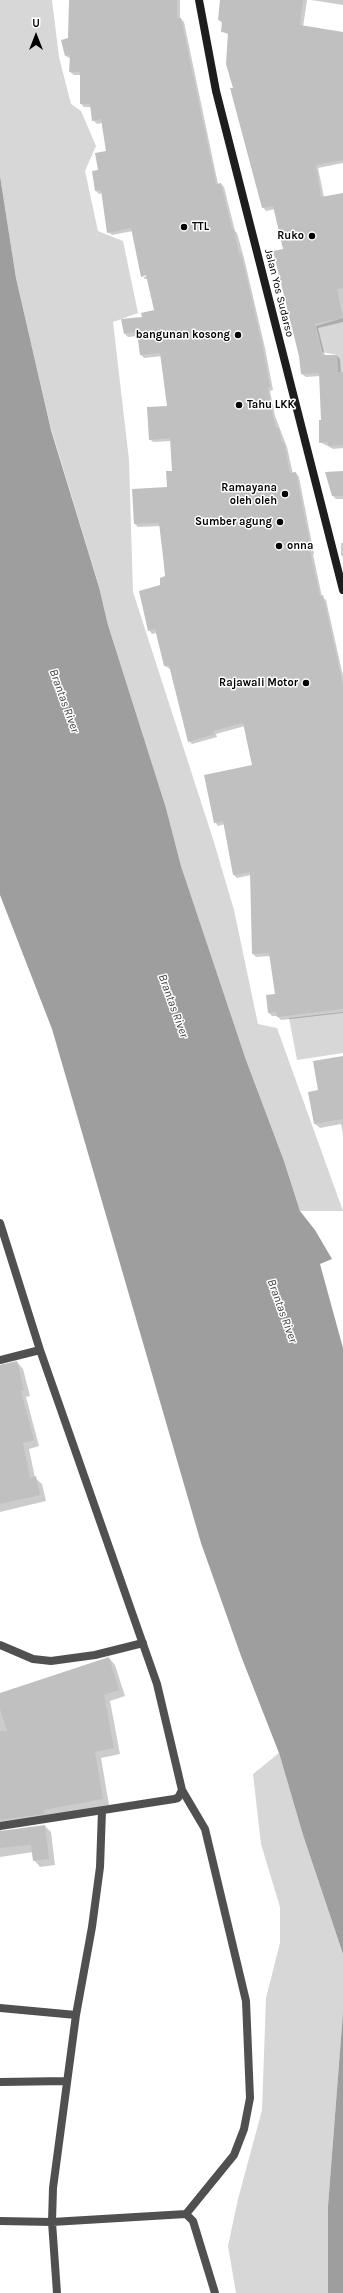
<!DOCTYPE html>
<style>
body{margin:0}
#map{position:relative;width:343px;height:2293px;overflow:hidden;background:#fff;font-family:Karla,sans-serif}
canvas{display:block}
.north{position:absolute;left:16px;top:16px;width:40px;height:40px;-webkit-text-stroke:3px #fff;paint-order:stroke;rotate:0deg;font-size:11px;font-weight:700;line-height:16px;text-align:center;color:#000}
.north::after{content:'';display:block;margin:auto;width:14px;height:18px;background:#000;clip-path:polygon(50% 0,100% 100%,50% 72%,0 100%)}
</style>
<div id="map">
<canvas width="343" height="2293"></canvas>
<div class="north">U</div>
</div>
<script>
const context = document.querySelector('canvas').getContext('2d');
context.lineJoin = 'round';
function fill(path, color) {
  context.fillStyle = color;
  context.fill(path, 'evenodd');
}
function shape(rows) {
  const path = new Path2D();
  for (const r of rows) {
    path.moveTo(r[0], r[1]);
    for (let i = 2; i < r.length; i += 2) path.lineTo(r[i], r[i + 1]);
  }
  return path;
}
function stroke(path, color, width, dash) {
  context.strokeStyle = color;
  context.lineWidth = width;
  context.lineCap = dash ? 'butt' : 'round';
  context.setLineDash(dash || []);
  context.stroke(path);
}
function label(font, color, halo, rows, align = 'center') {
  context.font = font + ' Karla,sans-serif';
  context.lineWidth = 3;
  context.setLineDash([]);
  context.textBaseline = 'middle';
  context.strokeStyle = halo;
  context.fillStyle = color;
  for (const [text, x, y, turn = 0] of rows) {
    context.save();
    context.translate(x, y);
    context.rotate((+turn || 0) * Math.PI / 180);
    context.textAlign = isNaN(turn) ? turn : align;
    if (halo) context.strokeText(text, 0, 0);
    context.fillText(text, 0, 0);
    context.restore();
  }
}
fill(shape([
 [0,0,52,0,59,57,71,104,81,111,96,146,85,171,98,231,123,241,138,313,113,322,129,460,133,592,213,839,234,910,258,1024,277,1028,343,1211,300,1211,284,1161,246,1060,181,866,166,808,108,625,98,583,50,425,16,278,0,176],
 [343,318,343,372,338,372,337,355,322,352,316,326],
 [343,1012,343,1053,297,1060,289,1018],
 [279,1753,303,1835,343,1954,343,2012,328,2206,328,2293,236,2293,228,2246,238,2199,262,2110,266,1998,280,1943,280,1907,261,1844,253,1774]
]), '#d7d7d7');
fill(shape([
 [0,176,16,278,51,430,99,587,108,625,166,808,181,866,246,1060,284,1161,300,1211,315,1230,332,1259,320,1264,343,1348,343,1954,303,1835,279,1753,241,1656,201,1543,52,1029,0,895],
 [343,2012,343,2293,328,2293,328,2206]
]), '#9e9e9e');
fill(shape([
 [70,0,180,0,180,18,184,22,218,184,221,184,224,187,235,231,237,233,244,258,265,348,273,390,270,391,275,416,287,447,293,474,296,473,299,477,314,554,313,554,322,597,326,600,343,676,343,1013,281,1020,277,1016,272,1016,269,1013,276,995,271,956,256,957,253,954,251,875,237,878,234,875,225,824,218,826,215,822,253,766,245,726,216,734,217,737,192,744,189,741,170,669,165,666,157,633,152,634,149,630,161,586,166,577,161,526,138,527,135,524,168,488,173,472,171,441,153,442,150,439,168,407,162,356,144,358,141,355,138,336,128,337,125,334,143,318,155,311,148,279,145,279,142,276,133,231,112,235,108,232,102,193,99,194,96,191,99,170,107,152,102,123,97,124,93,120,91,107,84,107,81,104,81,75,74,75,70,72,71,59,66,56,63,41,69,39],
 [151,273,152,275,143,277,143,275],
 [221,0,307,0,303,27,343,33,343,163,318,168,324,197,343,194,343,322,318,328,325,356,337,356,340,359,341,373,343,373,343,448,333,449,320,442,322,421,320,376,306,377,302,374,285,250,275,209,266,211,263,207,234,89,229,35,222,31,222,23,219,20],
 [311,0,343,0,343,5],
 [343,472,343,499,336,499,333,496],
 [341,543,343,543,343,557,341,555],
 [343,1057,343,1134,341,1124,320,1128,315,1124,309,1093,319,1090],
 [17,1362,23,1369,30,1396,26,1397,39,1446,29,1449,35,1478,42,1484,46,1501,0,1512,0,1365],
 [109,1658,115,1665,125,1696,110,1701,120,1754,101,1758,109,1805,6,1827,1,1830,1,1832,45,1826,51,1832,55,1865,40,1867,34,1860,33,1852,0,1857,0,1694]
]), '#0003');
fill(shape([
 [69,0,177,0,177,18,181,18,216,184,221,183,232,229,234,229,239,254,241,253,262,344,270,387,268,388,272,412,276,428,279,428,282,443,284,442,290,473,296,472,311,550,310,551,320,596,323,595,343,685,343,1009,277,1017,276,1012,268,1013,266,995,275,994,269,953,252,954,250,872,233,875,223,821,214,823,204,775,252,765,243,723,213,731,215,734,188,742,169,665,164,666,155,629,148,631,139,591,160,585,160,578,165,576,163,556,159,523,134,524,132,489,167,487,166,471,172,471,170,438,149,440,147,407,167,406,160,353,140,355,137,332,124,334,121,319,142,317,141,313,154,310,146,275,141,277,131,228,107,233,101,190,95,191,92,171,98,170,95,153,106,151,101,119,92,121,90,104,80,104,80,72,69,72,70,55,65,56,61,40,68,38],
 [220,0,303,0,300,25,343,32,343,160,316,165,321,197,343,193,343,288,337,289,343,318,315,324,322,355,337,355,338,372,343,372,343,445,328,446,328,442,319,443,319,420,321,420,319,373,301,374,299,356,273,251,283,249,273,206,262,208,230,88,233,88,226,64,228,33,221,32,222,21,218,20],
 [343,471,343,496,332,496,325,472],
 [343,1056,343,1119,314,1124,308,1092,318,1090,313,1061],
 [17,1361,24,1390,21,1391,34,1440,23,1443,30,1478,36,1476,40,1495,0,1504,0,1365],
 [109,1657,119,1690,104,1695,114,1748,95,1752,103,1799,44,1810,44,1814,0,1820,0,1731,7,1731,0,1709,0,1693],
 [45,1825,49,1859,33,1861,31,1845,0,1848,0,1831]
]), '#c0c0c0');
stroke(shape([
 [0,1223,40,1350,157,1684,182,1790,178,1798,174,1799,0,1826],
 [0,1360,40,1350],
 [0,1645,33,1659,51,1661,95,1655,143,1643],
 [182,1790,205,1829,246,2001,250,2098,244,2129,234,2155,186,2214],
 [0,2008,76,2015],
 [0,2082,67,2081],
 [0,2221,52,2222,186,2214,193,2221,215,2293],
 [57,2293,52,2222,53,2188,76,2015,92,1927,100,1867,102,1811]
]), '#505050', 8);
stroke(shape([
 [199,0,216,91,343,590]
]), '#1d1d1d', 8);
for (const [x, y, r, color] of [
 [184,227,4,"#000"],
 [312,236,4,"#000"],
 [238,335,4,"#000"],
 [239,405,4,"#000"],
 [285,494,4,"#000"],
 [280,522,4,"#000"],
 [279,546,4,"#000"],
 [306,683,4,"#000"]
]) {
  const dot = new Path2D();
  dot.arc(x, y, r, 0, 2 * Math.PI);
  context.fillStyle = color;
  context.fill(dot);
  stroke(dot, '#fff', 1.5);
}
label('bold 11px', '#000', '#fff', [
 ["TTL",192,227,"left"],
 ["Ruko",304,236],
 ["bangunan kosong",230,335],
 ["Tahu LKK",247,405,"left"],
 ["Ramayana",277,488],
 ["oleh oleh",277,501],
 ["Sumber agung",272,522],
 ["onna",287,546,"left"],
 ["Rajawali Motor",298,683]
], 'right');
label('11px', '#000', '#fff', [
 ["Jalan Yos Sudarso",279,293,76]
]);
label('italic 12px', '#3f3f3f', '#fff', [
 ["Brantas River",64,701,70],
 ["Brantas River",173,1006,70],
 ["Brantas River",282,1311,70]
]);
</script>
